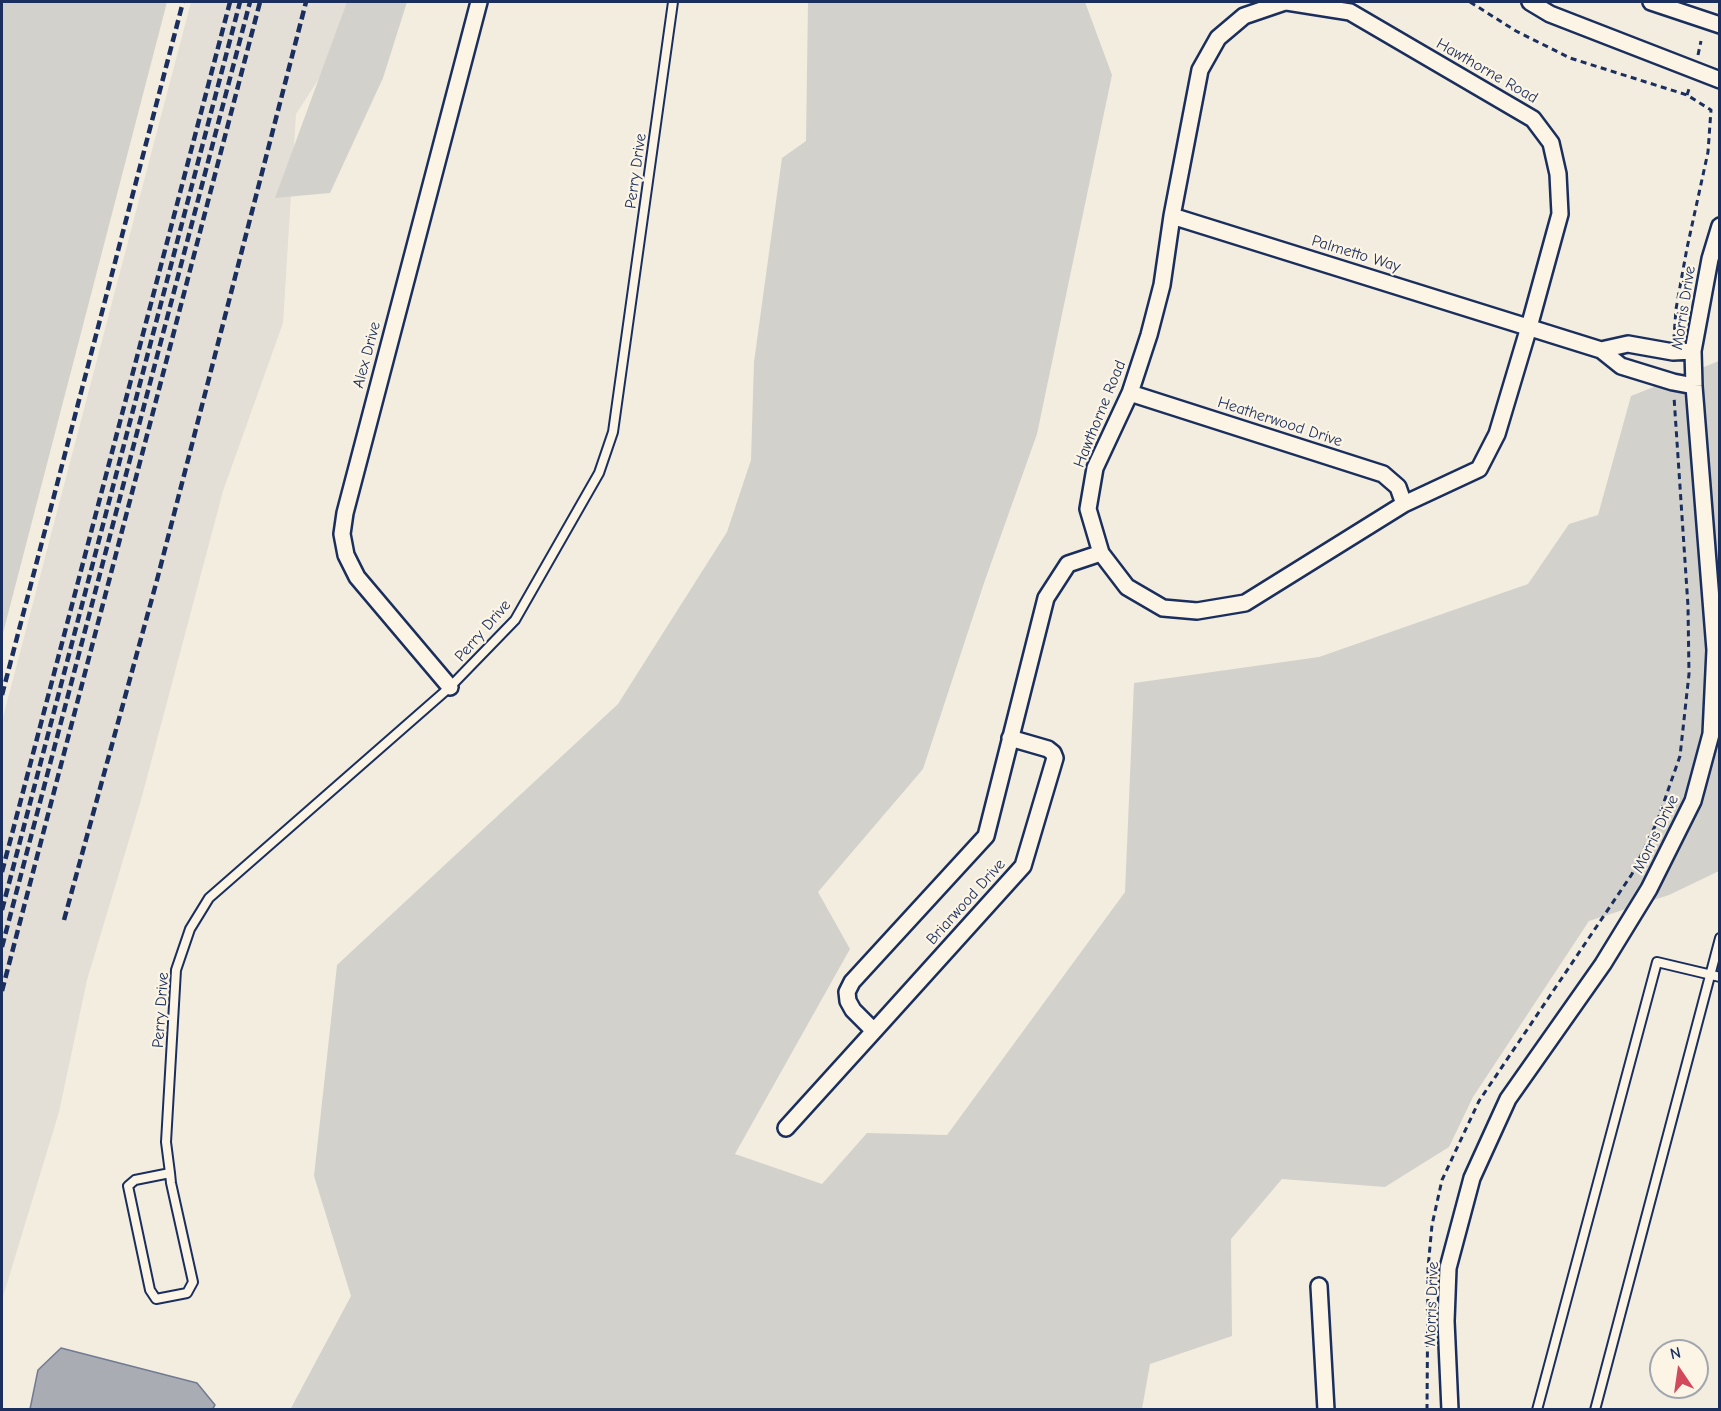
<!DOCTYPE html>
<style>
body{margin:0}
#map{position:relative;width:1721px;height:1411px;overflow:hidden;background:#f3ede0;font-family:"Comic Neue",sans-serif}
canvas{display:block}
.frame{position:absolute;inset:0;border:3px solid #1b2f5e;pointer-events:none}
.north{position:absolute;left:1649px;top:1339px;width:60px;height:60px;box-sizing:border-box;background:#fcf5e5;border:2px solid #a2a6af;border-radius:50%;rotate:347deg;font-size:16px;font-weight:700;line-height:24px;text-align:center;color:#1b2f5e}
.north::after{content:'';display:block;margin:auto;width:21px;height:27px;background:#d1495b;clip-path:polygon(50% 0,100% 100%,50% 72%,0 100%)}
</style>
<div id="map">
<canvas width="1721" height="1411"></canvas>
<div class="frame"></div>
<div class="north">N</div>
</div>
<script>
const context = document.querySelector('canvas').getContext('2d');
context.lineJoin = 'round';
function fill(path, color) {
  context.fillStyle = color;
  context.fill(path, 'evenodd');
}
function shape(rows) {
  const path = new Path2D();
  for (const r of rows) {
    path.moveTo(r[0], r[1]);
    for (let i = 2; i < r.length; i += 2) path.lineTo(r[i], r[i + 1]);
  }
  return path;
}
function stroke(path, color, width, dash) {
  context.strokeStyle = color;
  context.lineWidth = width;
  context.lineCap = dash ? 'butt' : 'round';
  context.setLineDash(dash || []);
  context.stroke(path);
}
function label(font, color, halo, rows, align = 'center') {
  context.font = font + ' "Comic Neue",sans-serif';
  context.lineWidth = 4.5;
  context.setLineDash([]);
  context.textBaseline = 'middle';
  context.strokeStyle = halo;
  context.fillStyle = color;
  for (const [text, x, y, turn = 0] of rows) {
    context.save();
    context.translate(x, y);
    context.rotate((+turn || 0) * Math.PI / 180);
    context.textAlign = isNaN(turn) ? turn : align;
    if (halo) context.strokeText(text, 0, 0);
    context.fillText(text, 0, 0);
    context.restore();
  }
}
fill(shape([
 [191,2,359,2,353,26,296,114,283,323,223,491,141,800,87,980,59,1112,2,1300,2,721]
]), '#e3dfd6');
fill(shape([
 [2,2,167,2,2,637],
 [347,2,407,2,383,78,330,193,275,198],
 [808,2,1085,2,1112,75,1037,434,984,583,923,769,818,892,850,949,735,1154,822,1184,867,1133,947,1135,1125,892,1134,683,1319,657,1528,584,1569,524,1598,515,1631,396,1719,361,1719,871,1669,895,1589,921,1473,1097,1449,1147,1385,1187,1282,1179,1231,1239,1232,1336,1150,1364,1142,1409,290,1410,351,1296,314,1176,337,965,618,704,727,532,751,460,754,362,782,158,806,141]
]), '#d3d1cc');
const water = shape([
 [61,1348,197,1383,215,1405,212,1410,30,1409,38,1370,61,1348]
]);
fill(water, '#a9acb3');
stroke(water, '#707a91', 1.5);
const service = shape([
 [170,1173,135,1180,128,1186,150,1290,156,1299,187,1293,193,1282,171,1183,170,1173,166,1142,176,970,190,929,209,898,450,687,515,620,599,473,613,432,673,2],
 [1537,1410,1657,962,1720,977],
 [1595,1410,1720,938]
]);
const minor = shape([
 [1285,2,1244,16,1218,38,1200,70,1172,216,1162,285,1149,335,1130,393,1095,468,1088,509,1101,553,1127,587,1163,608,1197,611,1245,603,1404,504,1479,469,1497,434,1529,327,1560,214,1558,174,1551,143,1533,119,1350,12,1287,2],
 [1530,2,1550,14,1720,80],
 [1651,2,1720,25],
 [1172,216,1601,350,1621,366,1673,382,1694,386],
 [1601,350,1628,344,1673,352,1693,351],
 [1130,393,1383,474,1398,487,1404,504],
 [450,687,357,577,346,555,342,534,345,513,479,2],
 [874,1031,1023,866,1055,758,1053,753,1048,749,1010,738],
 [786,1128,874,1031,853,1010,848,1001,847,992,852,982,986,836,1046,598,1068,564,1101,553],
 [1319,1286,1326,1410],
 [1450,1410,1446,1321,1448,1268,1472,1178,1508,1099,1603,964,1649,889,1693,801,1711,734,1715,650,1694,386,1693,351,1710,259,1720,226]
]);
stroke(service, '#1b2f5e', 12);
stroke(minor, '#1b2f5e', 20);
stroke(shape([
 [1470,2,1516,31,1570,58,1687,95,1711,110,1708,152,1687,248,1676,309,1674,337],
 [1698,55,1701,41],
 [1687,95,1689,89],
 [1427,1410,1428,1268,1432,1225,1442,1180,1479,1101,1632,874,1657,822,1680,756,1689,674,1688,606,1674,397]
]), '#1b2f5e', 3, [6, 4.5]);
stroke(service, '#fcf5e5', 8);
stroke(minor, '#fcf5e5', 15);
stroke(shape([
 [2,695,183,2],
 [2,872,230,2],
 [2,910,240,2],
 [64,920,157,580,306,2],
 [2,947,250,2],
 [2,991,260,2]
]), '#1b2f5e', 4.5, [9, 4.5]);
label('16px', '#1b2f5e', '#fcf5e5', [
 ["Hawthorne Road",1487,71,30],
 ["Perry Drive",636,171,-82],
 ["Palmetto Way",1356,254,17],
 ["Morris Drive",1684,308,-81],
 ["Alex Drive",367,355,-75],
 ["Hawthorne Road",1100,414,-68],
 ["Heatherwood Drive",1280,422,18],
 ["Perry Drive",483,631,-49],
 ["Morris Drive",1656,834,-64],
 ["Briarwood Drive",966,902,-48],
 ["Perry Drive",161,1010,-86],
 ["Morris Drive",1432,1304,-88]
]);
</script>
